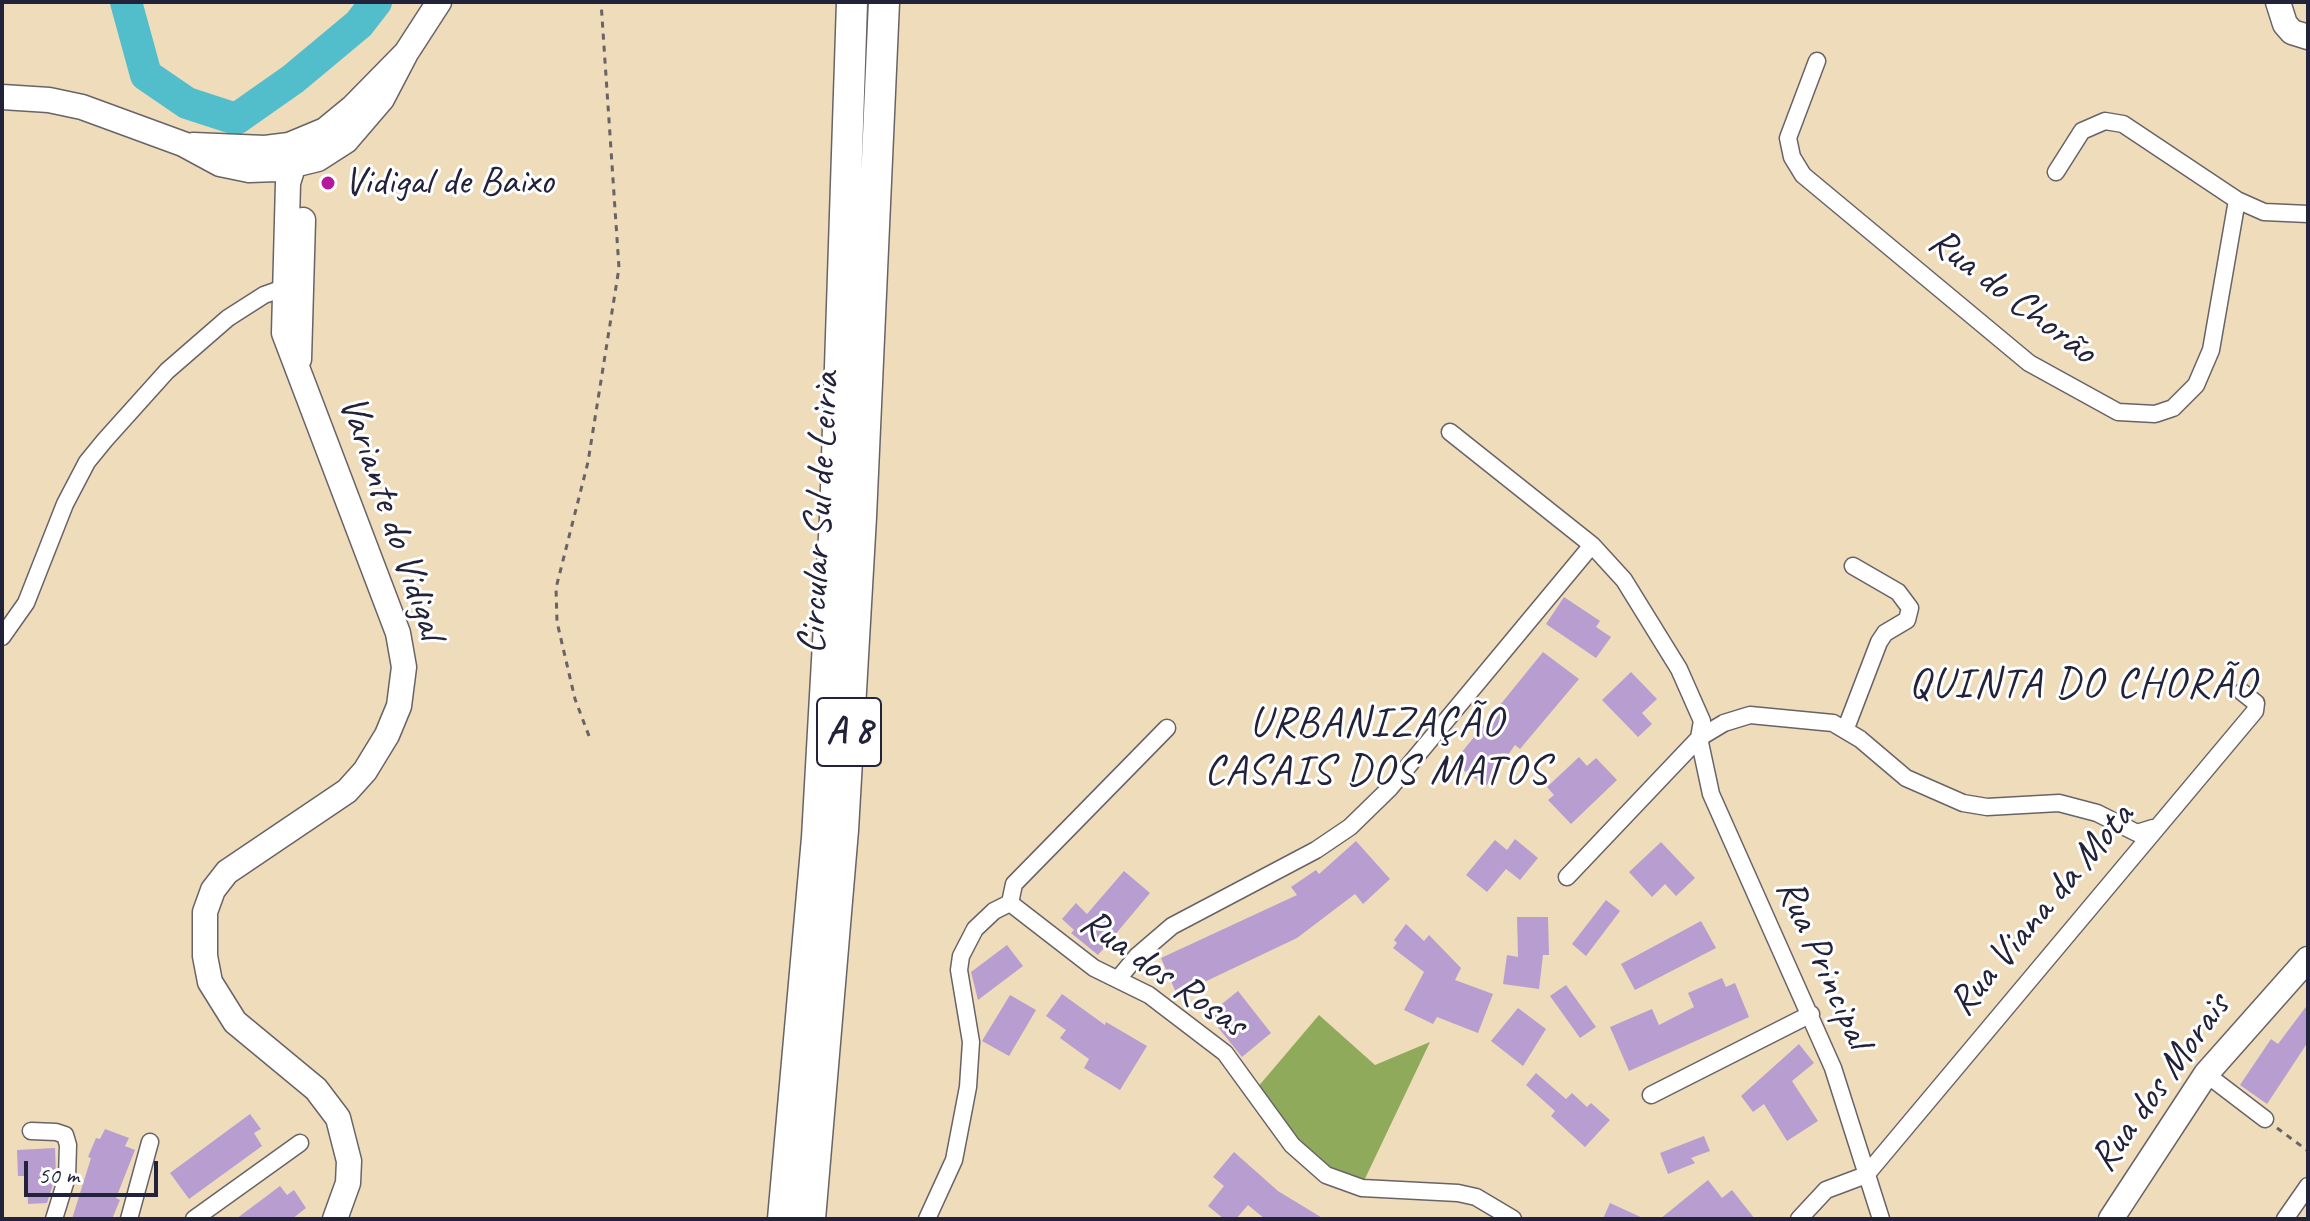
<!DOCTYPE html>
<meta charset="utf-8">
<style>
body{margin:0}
#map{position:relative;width:2310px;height:1221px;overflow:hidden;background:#eedcba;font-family:Caveat,sans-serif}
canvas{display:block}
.frame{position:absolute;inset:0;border:4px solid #22223b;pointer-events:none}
.scale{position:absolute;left:24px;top:1161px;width:134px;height:36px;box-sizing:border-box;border:4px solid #22223b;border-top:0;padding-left:10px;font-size:24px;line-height:28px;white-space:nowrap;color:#22223b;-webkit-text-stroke:6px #fff;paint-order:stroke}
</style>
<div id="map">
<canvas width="2310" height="1221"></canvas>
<div class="frame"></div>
<div class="scale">50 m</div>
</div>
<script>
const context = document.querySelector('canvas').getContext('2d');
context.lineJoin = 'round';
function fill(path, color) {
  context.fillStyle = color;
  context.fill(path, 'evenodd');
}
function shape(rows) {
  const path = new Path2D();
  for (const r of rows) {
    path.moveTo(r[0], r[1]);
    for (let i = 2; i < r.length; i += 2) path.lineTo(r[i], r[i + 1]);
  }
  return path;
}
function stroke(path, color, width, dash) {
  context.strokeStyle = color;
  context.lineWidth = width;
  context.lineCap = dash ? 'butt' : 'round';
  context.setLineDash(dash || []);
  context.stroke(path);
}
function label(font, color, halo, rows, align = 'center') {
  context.font = font + ' Caveat,sans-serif';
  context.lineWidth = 6;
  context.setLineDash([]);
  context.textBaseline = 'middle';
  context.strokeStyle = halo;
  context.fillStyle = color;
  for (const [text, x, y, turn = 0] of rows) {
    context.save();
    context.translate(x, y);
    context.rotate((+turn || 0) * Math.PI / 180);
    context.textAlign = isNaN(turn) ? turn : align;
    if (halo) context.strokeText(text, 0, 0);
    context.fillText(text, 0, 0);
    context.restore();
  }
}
fill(shape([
 [1319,1015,1375,1065,1430,1042,1362,1185,1318,1165,1257,1088]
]), '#90aa5b');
stroke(shape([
 [126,2,146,75,187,103,236,119,293,79,359,24,376,2]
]), '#52becb', 32);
fill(shape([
 [1564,597,1600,621,1596,627,1611,637,1596,658,1546,624],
 [1543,652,1579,679,1520,749,1515,745,1486,786,1453,763],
 [1631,672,1657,699,1642,713,1652,724,1638,737,1602,700],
 [1579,757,1587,766,1596,758,1617,780,1571,824,1548,800,1554,795,1547,787],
 [1515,839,1538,858,1520,880,1506,869,1487,892,1466,875,1495,840,1507,850],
 [1356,841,1390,879,1363,904,1355,894,1297,938,1177,995,1161,958,1297,895,1291,887,1316,870,1319,874],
 [1661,842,1695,878,1676,896,1665,884,1652,897,1629,872],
 [1124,871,1150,893,1098,955,1071,933,1074,930,1062,919,1076,903,1087,914],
 [1606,900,1620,911,1586,956,1572,944],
 [1517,917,1548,917,1549,955,1543,955,1539,989,1503,984,1507,955,1518,957],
 [1701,921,1716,948,1635,990,1621,964],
 [1406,924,1424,941,1429,935,1461,968,1455,980,1493,994,1478,1033,1437,1017,1433,1024,1404,1010,1424,972,1393,948,1397,943,1394,940],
 [1007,945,1023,966,978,1000,971,972],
 [1722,978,1726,987,1735,983,1749,1017,1629,1071,1610,1027,1652,1009,1659,1025,1694,1007,1688,993],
 [1566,985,1596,1027,1580,1038,1550,996],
 [1238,991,1271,1033,1242,1057,1208,1015],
 [1062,994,1105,1025,1106,1022,1147,1046,1120,1090,1084,1068,1089,1059,1060,1038,1066,1030,1046,1016],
 [1010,995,1036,1010,1009,1056,982,1041],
 [2308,1004,2308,1042,2267,1104,2240,1085,2271,1039,2278,1044],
 [1518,1008,1546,1029,1523,1066,1491,1041],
 [1799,1044,1814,1063,1792,1081,1818,1121,1787,1141,1764,1104,1753,1112,1741,1096],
 [1536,1073,1566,1099,1572,1093,1587,1107,1591,1103,1610,1120,1585,1147,1551,1116,1555,1111,1526,1085],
 [250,1114,261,1129,254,1133,262,1146,189,1199,170,1173],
 [105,1129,129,1138,125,1146,135,1150,116,1198,120,1200,112,1219,72,1219,91,1158,88,1157,96,1138,100,1139],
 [1704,1136,1710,1151,1691,1158,1695,1163,1668,1174,1660,1153],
 [55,1148,56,1175,47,1203,28,1204,27,1176,18,1176,17,1150],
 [1234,1152,1278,1191,1324,1219,1265,1219,1248,1205,1236,1219,1224,1219,1208,1206,1224,1186,1213,1177],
 [1708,1180,1722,1198,1732,1190,1755,1219,1660,1219],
 [280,1186,287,1195,294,1190,306,1208,292,1219,236,1219],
 [1610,1203,1645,1219,1603,1219]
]), '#b89ed0');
const street = shape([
 [1817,61,1788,138,1792,157,1803,175,2029,363,2118,412,2155,414,2173,408,2196,385,2211,350,2237,200,2264,212,2308,214],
 [2056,172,2082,131,2105,121,2123,124,2237,200],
 [1450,432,1592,545,1624,580,1679,669,1702,721,1699,738,1711,794,1833,1068,1881,1219],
 [2,637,26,603,65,504,87,462,105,440,167,371,228,318,264,295,292,285],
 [1167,728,1014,884,1010,903,1094,968,1149,995,1225,1053,1292,1145,1326,1175,1362,1188,1458,1193,1476,1197,1513,1219],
 [1846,728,1879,642,1885,633,1907,620,1910,608,1898,592,1853,566],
 [1567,877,1699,738,1724,723,1750,715,1833,723,1860,739,1906,778,1963,803,1987,807,2059,803,2097,813,2137,833,2153,828],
 [1118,979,1137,956,1172,926,1316,850,1350,827,1390,788,1592,545],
 [2206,1074,2265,1119],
 [1651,1095,1811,1014],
 [31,1131,56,1132,65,1135,68,1145,67,1177,54,1219],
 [129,1219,150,1142],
 [194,1219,300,1143],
 [927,1219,954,1160,968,1087,971,1042,959,970,961,956,975,929,994,911,1010,903],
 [1799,1219,1826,1190,1866,1175,2255,711,2256,703,2242,692],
 [2285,1219,2308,1186]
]);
const secondary = shape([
 [2278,2,2285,24,2292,32,2308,37],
 [2,97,49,100,82,107,183,144,220,164,249,170,277,169,318,159,346,141,382,99,406,53],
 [193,145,265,148,289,145,325,130,353,107,406,53,439,2],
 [293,167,288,183,284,333,398,633,404,667,399,706,387,735,365,771,347,791,227,872,213,890,205,912,205,956,210,982,235,1022,316,1089,338,1118,349,1161,348,1183,335,1219],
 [299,359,303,220],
 [2111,1219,2206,1074,2308,959]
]);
const highway = shape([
 [783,1219,817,838,835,518,852,2],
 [810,1219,843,830,861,517,884,2]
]);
stroke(street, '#696367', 19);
stroke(secondary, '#696367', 27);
stroke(highway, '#696367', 33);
stroke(shape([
 [589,736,575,699,557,622,556,588,588,462,619,268,601,2],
 [2277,1128,2308,1151]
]), '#696367', 3, [6, 6]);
stroke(street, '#fff', 16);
stroke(secondary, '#fff', 24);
stroke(highway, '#fff', 30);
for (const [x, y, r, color] of [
 [328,183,8,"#b5179e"]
]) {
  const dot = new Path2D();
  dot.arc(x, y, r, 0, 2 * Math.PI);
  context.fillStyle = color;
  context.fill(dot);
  stroke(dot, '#fff', 3);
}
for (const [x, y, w] of [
 [849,732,64]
]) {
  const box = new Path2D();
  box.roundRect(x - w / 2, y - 34, w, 68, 6);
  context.fillStyle = '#fff';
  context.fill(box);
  stroke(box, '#22223b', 2);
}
label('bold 38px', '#22223b', null, [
 ["A 8",849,732]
]);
label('40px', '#22223b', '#fff', [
 ["Vidigal de Baixo",344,183]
], 'left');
label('40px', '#22223b', '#fff', [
 ["Rua do Chorão",2012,297,37],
 ["Circular Sul de Leiria",820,513,-87],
 ["Variante do Vidigal",391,518,71],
 ["Rua Viana da Mota",2042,910,-50],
 ["Rua Principal",1823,964,66],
 ["Rua dos Rosas",1163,974,35],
 ["Rua dos Morais",2161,1083,-54]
]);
context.letterSpacing = '2px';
label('42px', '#22223b', '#fff', [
 ["QUINTA DO CHORÃO",2083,685],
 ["URBANIZAÇÃO",1377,724],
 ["CASAIS DOS MATOS",1377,772]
]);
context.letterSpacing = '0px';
</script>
